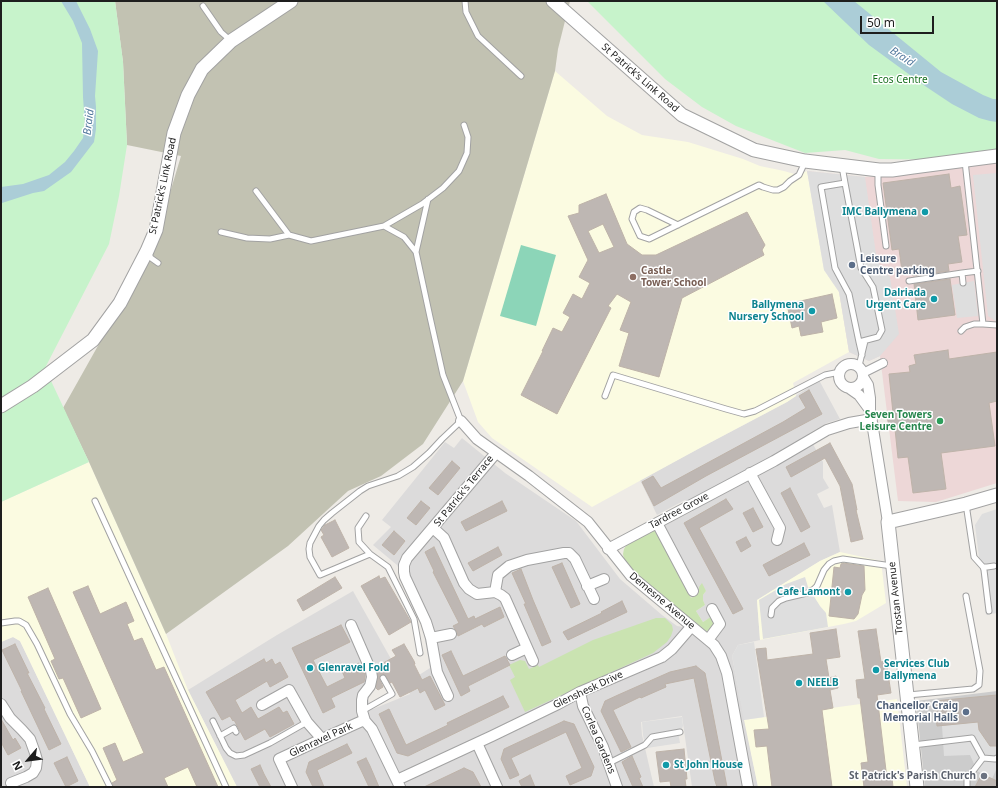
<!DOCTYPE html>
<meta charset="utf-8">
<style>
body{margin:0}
#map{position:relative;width:998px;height:788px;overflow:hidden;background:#eeebe6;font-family:"Noto Sans",sans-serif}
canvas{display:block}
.frame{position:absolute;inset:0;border:2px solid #1e1e1e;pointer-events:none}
.north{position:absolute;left:8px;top:740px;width:40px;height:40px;-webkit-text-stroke:3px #fff;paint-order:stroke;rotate:242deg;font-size:11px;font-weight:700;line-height:16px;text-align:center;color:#1e1e1e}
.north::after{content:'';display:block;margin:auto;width:14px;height:18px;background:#1e1e1e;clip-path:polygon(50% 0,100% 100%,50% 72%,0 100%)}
.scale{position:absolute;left:860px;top:16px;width:74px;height:18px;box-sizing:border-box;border:2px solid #1e1e1e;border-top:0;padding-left:5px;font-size:12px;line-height:14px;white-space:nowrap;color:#1e1e1e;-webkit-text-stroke:3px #fff;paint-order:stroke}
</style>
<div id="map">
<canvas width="998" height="788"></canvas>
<div class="frame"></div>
<div class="north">N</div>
<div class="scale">50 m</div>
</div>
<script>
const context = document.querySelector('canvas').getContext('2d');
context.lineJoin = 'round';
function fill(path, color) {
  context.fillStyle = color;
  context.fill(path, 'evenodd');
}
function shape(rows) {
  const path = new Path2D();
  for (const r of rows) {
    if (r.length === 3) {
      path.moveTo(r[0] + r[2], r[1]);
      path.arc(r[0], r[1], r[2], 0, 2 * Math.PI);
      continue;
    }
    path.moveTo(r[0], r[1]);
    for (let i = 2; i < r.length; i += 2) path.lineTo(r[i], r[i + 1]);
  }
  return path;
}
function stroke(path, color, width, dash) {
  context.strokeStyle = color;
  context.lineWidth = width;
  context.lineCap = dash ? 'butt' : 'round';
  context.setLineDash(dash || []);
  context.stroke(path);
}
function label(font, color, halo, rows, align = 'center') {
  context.font = font + ' "Noto Sans",sans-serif';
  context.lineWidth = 3;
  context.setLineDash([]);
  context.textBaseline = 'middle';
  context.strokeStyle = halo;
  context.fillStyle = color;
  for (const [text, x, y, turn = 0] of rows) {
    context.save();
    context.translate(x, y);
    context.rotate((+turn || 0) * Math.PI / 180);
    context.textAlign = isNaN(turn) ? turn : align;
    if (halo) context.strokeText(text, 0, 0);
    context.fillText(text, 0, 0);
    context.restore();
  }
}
fill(shape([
 [819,380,840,419,827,423,808,434,814,446,823,462,823,478,829,488,817,494,824,508,832,505,840,552,820,561,757,600,760,640,738,645,732,656,758,787,692,787,682,716,641,722,642,735,654,787,237,787,188,690,277,635,353,591,391,659,374,668,377,677,372,691,368,699,373,709,410,694,405,684,430,668,421,618,397,565,373,545,391,527,382,520,445,442,454,448,462,438,505,473,576,521,620,579,662,615,677,626,706,631,712,630,711,617,703,622,696,611,705,605,703,600,703,595,706,591,699,587,698,594,691,598,655,530,693,511,685,500,657,515,640,480,698,449,787,402],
 [13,637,20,641,90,787,1,787,1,642]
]), '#dcdbdb');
fill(shape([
 [997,163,997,483,936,502,898,501,880,356,869,361,849,352,839,292,807,171,865,177]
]), '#edd7d7');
fill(shape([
 [555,71,607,116,642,135,688,142,743,159,760,166,784,171,798,175,807,171,824,270,839,292,849,352,793,383,796,396,787,402,698,449,592,507,492,438,478,422,463,381],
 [89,462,166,634,188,690,237,787,90,787,20,641,13,637,1,642,1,502],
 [840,552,881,561,886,603,856,621,844,624,760,640,757,600,820,561],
 [897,699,907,787,758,787,744,720]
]), '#fbfbe1');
fill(shape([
 [997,691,997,787,925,787,916,701]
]), '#ccc');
fill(shape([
 [115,1,570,1,558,49,555,71,463,381,423,444,381,476,348,491,288,546,166,634,89,462,63,408,154,246,181,156,127,145,123,62]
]), '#c2c2b2');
fill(shape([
 [655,530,691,598,698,594,699,587,702,583,706,591,703,595,703,600,705,605,696,611,703,622,712,616,715,623,712,630,706,631,690,621,638,577,624,559,623,554,624,549,627,544],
 [656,618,665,618,672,625,673,630,671,636,667,642,653,653,525,712,510,680,515,677,509,665,520,660,525,661,529,669,538,665,539,667,593,640]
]), '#cae3b1');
fill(shape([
 [1,1,115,1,123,62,127,145,119,196,109,244,45,368,89,462,1,502],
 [587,1,997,1,997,150,965,160,879,159,845,150,805,153,736,126,702,107,665,79]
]), '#c7f3cb');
fill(shape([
 [521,245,556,255,536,326,500,316]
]), '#8cd5b8');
fill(shape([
 [807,171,865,177,877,261,890,277,899,334,880,356,869,361,849,352,839,292,824,270],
 [997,173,997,322,988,316,973,175],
 [974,281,978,316,957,318,952,285],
 [997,509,997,613,986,615,975,525,982,514],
 [805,577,808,587,820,606,826,613,828,627,763,639,759,600,786,584],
 [754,642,764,717,744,720,732,656,738,645],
 [682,717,683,726,679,737,680,743,647,748,645,745,643,735,642,722],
 [978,722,990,746,997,746,997,770,996,770,992,779,971,768,974,764,970,755,944,756,942,726]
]), '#dedede');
fill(shape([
 [61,1,76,1,90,29,98,51,95,96,96,107,96,129,94,142,71,172,44,191,33,193,2,203,1,202,1,187,23,184,49,175,65,162,74,151,83,138,85,125,83,97,82,43,73,21],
 [823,1,854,1,941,72,983,95,993,99,997,99,997,122,990,121,979,118,952,104,925,86,869,45]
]), '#abcdd7');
const building = shape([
 [949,174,951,188,960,186,967,235,958,236,962,262,948,264,949,271,913,276,912,269,902,271,899,249,892,250,883,183,949,174],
 [606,194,627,244,642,255,656,255,747,212,765,245,762,250,764,255,682,298,659,377,619,366,629,333,620,330,631,302,617,294,608,306,611,308,557,414,521,395,543,351,542,351,553,328,562,332,570,317,563,313,573,294,582,299,590,283,579,277,588,260,568,216,579,213,579,205,606,194],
 [603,224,614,247,599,253,588,231,603,224],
 [950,279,955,315,918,320,914,284,950,279],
 [832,294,837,318,821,322,823,332,801,336,799,326,792,328,787,304,832,294],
 [948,350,949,359,997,352,997,401,989,403,995,446,941,453,946,489,913,493,908,457,898,458,895,429,889,427,887,416,893,413,889,374,910,372,909,366,916,364,914,355,948,350],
 [809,390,822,414,706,476,654,506,642,482,653,476,661,488,783,422,806,408,799,396,809,390],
 [830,443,852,484,857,510,856,510,863,539,851,542,840,486,825,458,791,477,786,467,830,443],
 [452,461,460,468,438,495,429,488,452,461],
 [790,488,810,527,801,532,781,493,790,488],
 [726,499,733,509,699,528,743,609,733,614,684,523,726,499],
 [421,501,430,508,416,525,407,518,421,501],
 [502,501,507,511,466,531,461,522,502,501],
 [753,508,763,527,753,532,743,513,753,508],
 [335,520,349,548,332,557,321,537,324,535,321,530,325,525,335,520],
 [394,531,405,541,394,555,382,545,394,531],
 [746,537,751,546,741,552,736,542,746,537],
 [804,543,810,555,769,576,763,565,804,543],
 [434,547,468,619,474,616,475,619,500,607,504,617,484,627,482,624,458,636,457,632,453,626,459,623,433,572,434,571,425,552,434,547],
 [498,547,502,555,473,571,468,563,498,547],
 [562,563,580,604,571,608,552,567,562,563],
 [843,563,864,566,865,590,862,595,858,614,854,619,829,616,834,567,840,568,841,564,843,563],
 [521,569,533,600,551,642,542,646,524,604,526,604,512,573,521,569],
 [379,576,380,579,385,577,411,622,389,635,361,586,379,576],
 [335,577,342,588,303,611,297,600,335,577],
 [88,586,100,614,126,602,134,621,127,624,134,641,142,638,156,670,164,667,218,787,197,787,188,767,164,778,168,787,114,787,112,783,117,780,103,748,115,743,123,762,144,753,73,592,88,586],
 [48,588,101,709,81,718,63,678,59,679,51,661,55,659,28,597,48,588],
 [622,601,627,612,568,640,563,632,602,613,601,612,622,601],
 [341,625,350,642,313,660,327,687,345,678,342,671,359,663,364,674,365,673,365,677,364,682,331,698,335,707,323,713,292,648,341,625],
 [836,629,840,657,826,659,829,678,836,676,838,688,830,690,833,708,822,710,832,787,772,787,767,746,756,747,754,730,769,729,756,649,766,648,767,660,813,654,810,633,836,629],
 [876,629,881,662,886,661,891,693,877,695,887,779,892,778,893,787,864,787,861,763,868,762,860,698,858,698,856,680,865,679,858,631,876,629],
 [15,644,29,673,27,673,45,708,44,709,61,744,49,750,21,691,22,691,2,650,15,644],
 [404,644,414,661,415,664,414,664,422,680,430,676,445,705,435,710,425,690,420,693,418,688,400,697,392,682,390,683,386,676,383,674,380,676,379,678,383,687,378,690,376,688,378,676,376,667,396,656,392,650,404,644],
 [451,651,463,676,505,656,510,665,468,686,470,691,461,696,442,655,451,651],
 [264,659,266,663,272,659,275,665,280,662,288,677,270,687,267,681,235,700,242,713,251,707,258,719,279,707,283,713,287,711,294,724,270,737,265,729,245,740,234,720,233,721,230,716,222,720,206,692,264,659],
 [696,666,705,673,727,787,717,787,715,781,694,678,665,684,666,687,641,698,640,697,613,710,631,747,621,752,601,711,605,701,618,695,670,672,696,666],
 [997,695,997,746,990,746,979,730,978,722,937,726,934,701,997,695],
 [503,696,509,707,408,756,397,753,379,714,389,709,406,745,448,725,447,723,503,696],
 [1,719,13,740,15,738,21,748,8,755,1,742,1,719],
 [564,721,574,724,594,767,591,776,570,785,566,776,582,768,566,732,511,758,519,775,510,779,501,759,504,749,564,721],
 [347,744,352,753,317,770,324,787,313,787,306,772,309,762,347,744],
 [684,749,687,779,685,779,686,787,671,787,670,781,660,782,656,752,684,749],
 [632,756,641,777,639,778,643,787,633,787,622,762,632,756],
 [67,757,78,781,66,787,54,763,67,757],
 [366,758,370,766,379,787,369,787,361,770,357,762,366,758],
 [260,765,264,774,271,787,260,787,251,769,260,765],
 [464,768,473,772,481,787,424,787,464,768],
 [982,774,997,781,997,787,975,787,982,774],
 [530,775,535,787,522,787,519,781,530,775]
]);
fill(building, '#beb7b3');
stroke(building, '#beb3a9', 1);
const service = shape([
 [465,1,466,12,478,36,521,76],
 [203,6,221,32,230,40],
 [965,161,983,324],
 [842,166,845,183],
 [878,171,878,185,886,246],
 [256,191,289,235,311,241,384,226,404,237,416,252,430,317,443,375,461,421,442,439,429,453,413,467,398,476,368,486,360,491,332,513,324,520,319,526,310,543,309,549,310,557,320,575,370,554,388,567,414,619,420,653],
 [678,225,647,210,640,208,634,212,632,219,640,236,649,239,759,185,763,187,773,190,778,190,784,187,790,181,799,175,805,162],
 [384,226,422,204,443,188,459,171,467,153,468,137,464,125],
 [221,232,247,238,270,239,289,235],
 [148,252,151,258,158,263],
 [416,252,428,199],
 [909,281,962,273],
 [963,283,962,273,978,271],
 [961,331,965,327,974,324,983,324,997,325],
 [859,342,878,337,882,330,873,287,861,268,845,183,821,187,835,268,849,294,859,342,862,355],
 [859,366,865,341],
 [605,396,613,375,726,409,744,414,755,411,825,375,840,372],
 [95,501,226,787],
 [966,504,974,557,983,567,984,570,989,611],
 [366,516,358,528,359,542,370,554],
 [983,567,987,567,994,566],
 [771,615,772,608,779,601,786,598,807,593,814,589,817,586,824,570,829,564,834,561,843,559,892,566],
 [1,623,15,621,19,621,26,625,37,644,70,714,92,751,110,787],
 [908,695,973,689,979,685,980,671,966,596],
 [362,711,392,694,383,678],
 [213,721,226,748,230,753,236,756,244,755,270,743,307,722],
 [220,736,234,728,236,732],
 [913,745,972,738,983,758,967,779,967,787],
 [983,758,995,759,997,758],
 [609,763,645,745,652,737,680,732]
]);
const pedestrian = shape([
 [863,373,883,363]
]);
const minor = shape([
 [851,376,12],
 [863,377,868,385,870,398,870,410,888,522],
 [849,388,859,395,870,410],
 [461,421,477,439,529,476,588,522,631,576,714,645,721,656,727,673,748,787],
 [750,473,780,528,777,540],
 [657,523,693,591],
 [433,528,444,538,464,583,469,589,477,594,495,592,501,595,505,598,533,661],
 [608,549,774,461,827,430,849,423,872,419],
 [587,586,604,579],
 [495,592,498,575,509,566,527,560,564,553,569,553,575,559,594,599],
 [351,625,371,671,372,677,370,686,363,695,362,700,362,711,365,721],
 [431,638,451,634],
 [708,640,720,624,712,609],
 [512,655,527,648],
 [580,692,583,706,603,747,617,787],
 [448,696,437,672,431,638,426,622,405,577,404,572,404,565,407,558,496,453],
 [1,704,10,718,22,730,30,739,35,753,37,760,36,768,33,773,26,777,11,783],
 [262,705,289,690,307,722,322,739],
 [477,743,497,787],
 [397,780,492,736,558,704,580,692,662,657,672,649,691,627],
 [292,787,279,759,322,739,362,721,365,721,372,729,400,787]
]);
const tertiary = shape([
 [553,1,682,115,754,150,805,161,879,170,892,170,913,167,997,156],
 [1,406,33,386,93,340,120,303,147,251,156,230,174,133,188,95,202,69,231,41,291,1],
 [917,787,888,522,966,504,997,495]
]);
stroke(service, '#a2a2a2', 7);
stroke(pedestrian, '#a2a2a2', 10);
stroke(minor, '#a2a2a2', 12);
stroke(tertiary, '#a2a2a2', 15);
stroke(service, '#fff', 5);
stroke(pedestrian, '#fff', 8);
stroke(minor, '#fff', 10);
stroke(tertiary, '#fff', 13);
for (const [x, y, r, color] of [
 [925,212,4,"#0f9aa8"],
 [852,265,4,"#5c6f8a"],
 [633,277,4,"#8d6e63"],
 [934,299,4,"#0f9aa8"],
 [812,311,4,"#0f9aa8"],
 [940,421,4,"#2e9e5b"],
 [848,592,4,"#0f9aa8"],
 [310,668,4,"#0f9aa8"],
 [876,670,4,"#0f9aa8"],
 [799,683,4,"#0f9aa8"],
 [966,712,4,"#5c6f8a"],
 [666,765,4,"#0f9aa8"],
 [984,776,4,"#6b7280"]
]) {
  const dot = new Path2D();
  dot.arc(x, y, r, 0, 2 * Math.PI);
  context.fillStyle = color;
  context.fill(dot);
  stroke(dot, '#fff', 1.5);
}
label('10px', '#1e1e1e', '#fff', [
 ["St Patrick’s Link Road",640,78,41],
 ["St Patrick’s Link Road",163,186,-78],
 ["St Patrick's Terrace",464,491,-51],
 ["Tardree Grove",679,511,-28],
 ["Trostan Avenue",896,598,-96],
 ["Demesne Avenue",662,601,40],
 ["Glenshesk Drive",588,690,-25],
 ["Glenravel Park",321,740,-25],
 ["Corlea Gardens",598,740,67]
]);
label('10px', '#18711f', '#fff', [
 ["Ecos Centre",900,80]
]);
label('bold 10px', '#0d838f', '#fff', [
 ["IMC Ballymena",917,212],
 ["Dalriada",926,293],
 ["Urgent Care",926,305],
 ["Ballymena",804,305],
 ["Nursery School",804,317],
 ["Cafe Lamont",840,592],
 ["Services Club",884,664,"left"],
 ["Ballymena",884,676,"left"],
 ["Glenravel Fold",318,668,"left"],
 ["NEELB",807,683,"left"],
 ["St John House",674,765,"left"]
], 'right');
label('bold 10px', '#4e5e75', '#fff', [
 ["Leisure",860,259],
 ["Centre parking",860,271],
 ["Chancellor Craig",958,706,"right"],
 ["Memorial Halls",958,718,"right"]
], 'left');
label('bold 10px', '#785e54', '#fff', [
 ["Castle",641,271],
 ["Tower School",641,283]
], 'left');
label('bold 10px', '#27864d', '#fff', [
 ["Seven Towers",932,415],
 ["Leisure Centre",932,427]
], 'right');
label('bold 10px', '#5b616d', '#fff', [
 ["St Patrick's Parish Church",976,776]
], 'right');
label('italic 11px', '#52789d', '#fff', [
 ["Braid",902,57,33],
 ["Braid",89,122,-83]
]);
</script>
